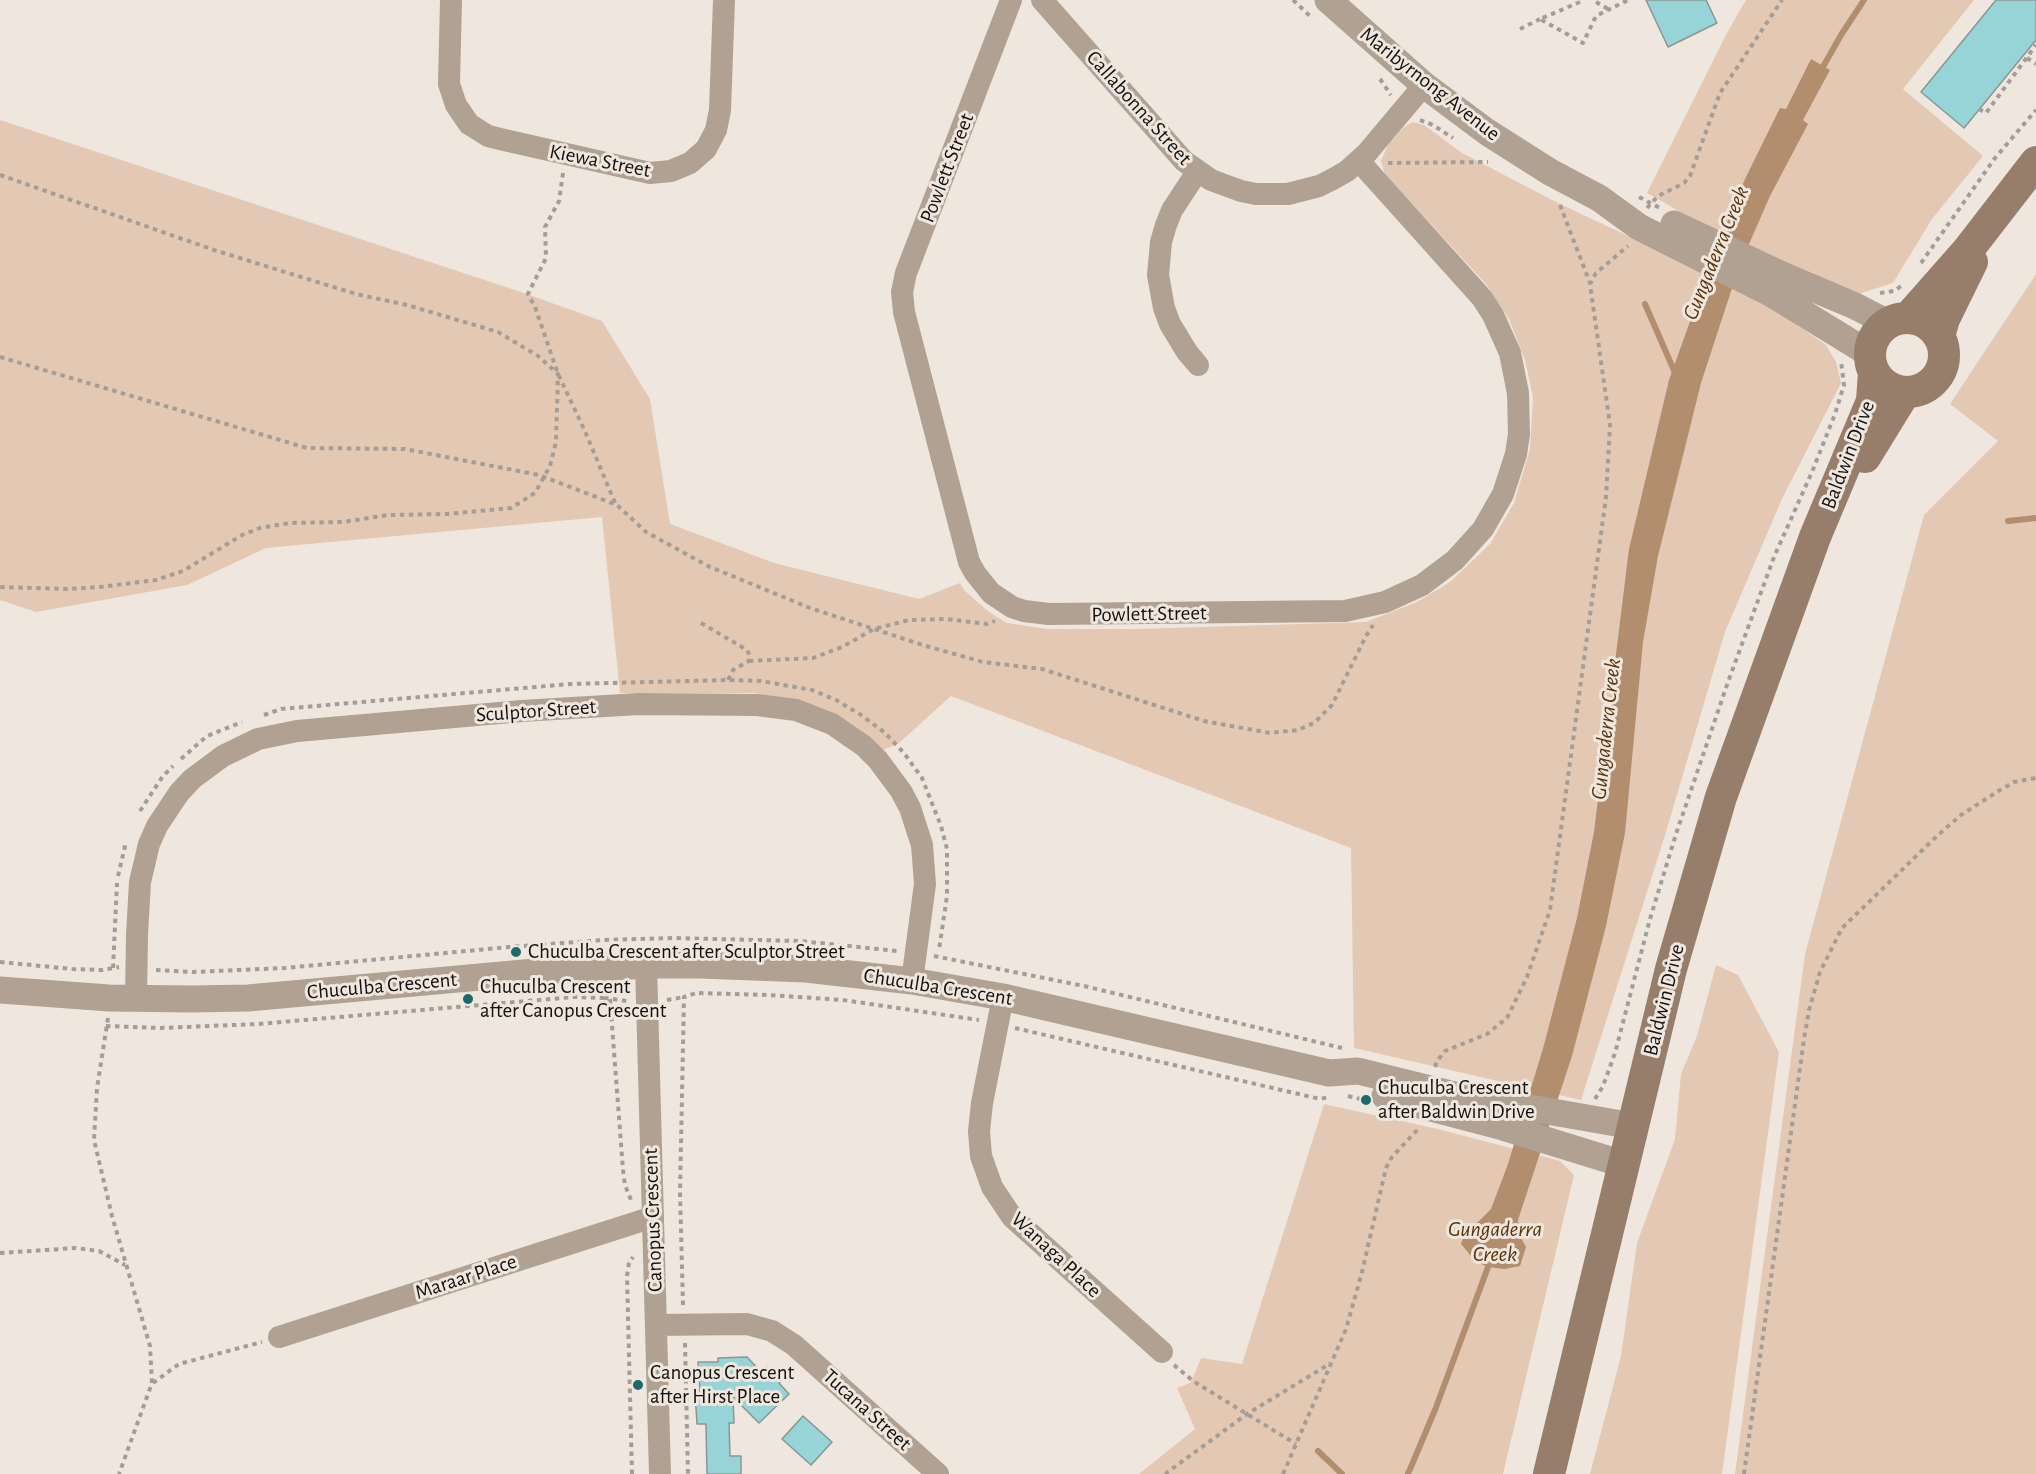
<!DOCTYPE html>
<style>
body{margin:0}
canvas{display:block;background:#efe6de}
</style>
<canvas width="2036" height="1474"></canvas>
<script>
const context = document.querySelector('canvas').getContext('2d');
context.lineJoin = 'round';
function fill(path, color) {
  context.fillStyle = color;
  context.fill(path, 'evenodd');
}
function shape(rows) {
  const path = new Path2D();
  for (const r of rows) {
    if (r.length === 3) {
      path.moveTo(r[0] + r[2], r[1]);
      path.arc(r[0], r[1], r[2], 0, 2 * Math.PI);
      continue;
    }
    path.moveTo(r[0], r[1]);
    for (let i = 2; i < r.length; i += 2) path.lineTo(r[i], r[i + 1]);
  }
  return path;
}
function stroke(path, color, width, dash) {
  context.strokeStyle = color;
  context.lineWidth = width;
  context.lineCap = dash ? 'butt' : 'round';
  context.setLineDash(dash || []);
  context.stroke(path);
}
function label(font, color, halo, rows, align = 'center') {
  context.font = font + ' "Alegreya Sans",sans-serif';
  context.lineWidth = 6;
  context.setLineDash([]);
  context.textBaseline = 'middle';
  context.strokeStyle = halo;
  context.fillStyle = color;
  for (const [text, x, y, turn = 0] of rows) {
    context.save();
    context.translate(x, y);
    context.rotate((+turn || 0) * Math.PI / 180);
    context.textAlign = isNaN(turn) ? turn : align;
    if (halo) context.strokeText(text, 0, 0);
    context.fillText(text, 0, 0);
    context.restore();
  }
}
fill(shape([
 [1746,0,1974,0,1903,89,1983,156,1932,219,1893,283,1858,294,1786,265,1693,219,1647,193,1728,31],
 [0,120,524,293,602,321,650,399,670,524,774,563,919,599,960,583,965,591,989,612,1007,623,1047,629,1137,629,1366,622,1417,602,1450,582,1490,544,1514,503,1530,449,1533,397,1525,360,1509,319,1486,284,1385,174,1381,161,1388,145,1404,127,1413,122,1424,125,1462,153,1558,203,1673,257,1767,304,1826,345,1836,362,1841,383,1782,499,1725,632,1666,832,1581,1100,1354,1048,1351,848,951,696,899,743,881,751,793,700,753,693,620,693,602,517,266,548,187,585,36,612,0,600],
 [2036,274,2036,1474,1735,1474,1805,954,1924,515,1998,441,1950,404],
 [1716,965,1738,975,1779,1052,1722,1474,1590,1474,1621,1356,1637,1243,1675,1139,1681,1074,1697,1036],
 [1324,1104,1438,1129,1560,1161,1574,1175,1503,1474,1139,1474,1195,1429,1177,1388,1190,1383,1195,1373,1201,1358,1242,1364]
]), '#e3c9b3');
fill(shape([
 [1811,59,1830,70,1803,120,1808,124,1770,196,1739,267,1701,383,1658,556,1643,642,1625,833,1606,926,1572,1056,1518,1220,1519,1234,1526,1247,1520,1266,1504,1269,1488,1267,1475,1261,1461,1244,1466,1230,1478,1222,1491,1209,1508,1164,1544,1045,1577,918,1594,832,1629,549,1669,380,1715,252,1745,179,1780,108,1786,109]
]), '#b28d6e');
stroke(shape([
 [1819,74,1841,35,1864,0],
 [1645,304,1676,375],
 [2008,521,2036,518],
 [1318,1451,1342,1474],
 [1408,1474,1435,1410,1491,1259]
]), '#b28d6e', 6);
const building = shape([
 [1646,0,1706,0,1717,23,1668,47,1646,0],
 [1996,0,2036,0,2036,40,1964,128,1921,92,1996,0],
 [747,1357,761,1372,767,1367,781,1381,779,1383,789,1394,759,1423,733,1397,734,1423,729,1423,730,1456,741,1456,741,1474,707,1474,706,1424,697,1424,695,1391,700,1391,698,1362,718,1362,718,1358,747,1357],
 [803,1416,832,1442,811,1465,782,1439,803,1416]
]);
fill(building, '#96d4d8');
stroke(building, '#8a9696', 1.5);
stroke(shape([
 [1293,0,1310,16],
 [1580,2,1540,19,1583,43,1596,16,1628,0],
 [1596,2,1608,9],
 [1520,29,1540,19],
 [2027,58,2036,64],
 [1380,79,1391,95],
 [1979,109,1986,113,2036,45],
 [1420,120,1433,125,1453,138],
 [1388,163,1488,162],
 [563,173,559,201,545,227,546,258,528,294,535,307,558,374,584,429,616,505],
 [0,175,214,250,356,294,407,305,498,332,538,356,558,374,556,442,550,466,535,493,511,508,447,514,388,515,343,522,290,523,260,528,242,535,183,571,156,580,100,587,69,589,0,587],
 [1639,197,1660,208],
 [1560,205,1590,283],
 [1647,208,1658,196,1684,183,1690,176,1720,93,1782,0],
 [1921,263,1995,158,2036,110],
 [1880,293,1894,291,1901,286],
 [0,357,307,448,405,449,539,475,617,505,646,532,708,566,810,608,926,646,983,662,1042,669,1204,721,1270,733,1298,730,1314,723,1332,705,1366,636,1373,625],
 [701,623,747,650,750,656,749,661,733,670,728,680],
 [749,661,813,658,842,647,874,629,909,620,946,619,987,624,995,621],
 [264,715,281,709,570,684,728,680,761,681,812,690,836,700,861,715,884,732,904,753,922,778,941,826,947,849,947,896,939,950],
 [181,759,207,736,242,722],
 [140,811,163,776,173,766],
 [118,876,126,842],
 [934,956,1084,986,1342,1048],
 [0,962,72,969,102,970,119,967],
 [113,968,117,883],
 [156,970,193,972,285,968,509,947,603,940,672,938,800,941,897,951],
 [605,988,605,998,627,1001],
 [699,993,769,995,843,1000,979,1020],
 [610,999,623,1170,625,1185,631,1200],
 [667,1000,684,997],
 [108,1018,97,1088,94,1140,112,1216,150,1346,152,1383,119,1474],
 [106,1026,160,1028,258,1024,574,997,605,998],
 [1015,1028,1320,1099,1329,1097],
 [1435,1067,1437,1061,1445,1051,1487,1034,1507,1018,1527,977,1550,910,1606,497,1610,425,1590,284,1596,273,1628,246],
 [1348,1096,1364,1100],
 [1595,1099,1603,1086,1615,1053,1650,919,1676,834,1728,682,1774,557,1812,472,1835,414,1844,385,1841,361],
 [0,1253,76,1248,99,1251,125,1265],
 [683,1305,680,1193,684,997,699,992],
 [685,1343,688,1474],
 [1174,1365,1193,1381,1296,1444],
 [153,1383,179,1364,262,1342],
 [632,1474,627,1276,629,1263,633,1257],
 [1165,1474,1247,1414,1331,1363],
 [1283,1474,1346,1329,1362,1272,1386,1168,1392,1157,1420,1127],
 [1744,1474,1804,1039,1809,1010,1820,972,1842,928,1938,835,1961,815,2000,790,2014,782,2036,778]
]), '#a49d97', 4, [4.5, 4.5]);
stroke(shape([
 [451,0,449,84,456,105,469,124,488,136,500,139,650,173,671,171,690,163,706,149,716,130,720,110,724,0],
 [1011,0,906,273,902,292,904,312,969,562,975,573,991,593,1012,607,1024,611,1049,614,1345,611,1385,602,1422,585,1455,560,1483,529,1503,494,1516,454,1519,434,1518,393,1510,353,1493,315,1482,298,1359,161],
 [1042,0,1184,161,1211,180,1241,191,1256,194,1288,194,1319,186,1333,179,1347,171,1366,154,1424,85],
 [1197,172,1172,210,1166,225,1161,242,1158,275,1164,308,1170,324,1187,352,1198,365],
 [646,965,660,1474],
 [1003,997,982,1103,979,1131,981,1156,992,1187,1012,1217,1162,1352],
 [136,999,137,935,140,882,149,844,157,826,179,793,192,779,223,756,258,739,297,731,522,711,639,704,757,705,796,710,832,724,864,746,878,760,901,791,910,808,922,845,925,884,912,981],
 [656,1325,747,1324,772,1331,794,1345,938,1474],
 [279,1337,653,1217]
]), '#b1a193', 22);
stroke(shape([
 [1328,0,1424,85,1487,132,1550,172,1599,198,1639,227,1772,294,1870,354],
 [1674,224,1782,275,1855,306,1888,323],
 [0,990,109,998,192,999,248,998,546,971,646,965,700,965,806,969,912,981,1003,997,1329,1073,1358,1071,1455,1095,1633,1126],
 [1385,1096,1503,1127,1623,1164]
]), '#b1a193', 27);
stroke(shape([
 [1908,318,1968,250,2036,162],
 [1907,355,37],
 [1939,336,1944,319,1972,262],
 [1865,457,1905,392],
 [1549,1474,1671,969,1721,797,1815,537,1872,401,1874,372]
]), '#977e6a', 32);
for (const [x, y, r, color] of [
 [516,952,6,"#1c696e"],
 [468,999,6,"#1c696e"],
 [1366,1100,6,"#1c696e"],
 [638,1385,6,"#1c696e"]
]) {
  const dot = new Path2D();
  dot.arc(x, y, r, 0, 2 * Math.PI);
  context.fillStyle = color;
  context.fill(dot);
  stroke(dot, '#efe6de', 2);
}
label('21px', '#13100e', '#efe6de', [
 ["Maribyrnong Avenue",1430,84,38],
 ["Callabonna Street",1139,108,48],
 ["Kiewa Street",600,161,11],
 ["Powlett Street",947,168,-69],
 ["Baldwin Drive",1848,455,-69],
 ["Powlett Street",1149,614,-1],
 ["Sculptor Street",536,711,-4],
 ["Chuculba Crescent",382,986,-5],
 ["Chuculba Crescent",938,987,9],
 ["Baldwin Drive",1664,1000,-76],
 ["Canopus Crescent",653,1220,-92],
 ["Wanaga Place",1056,1255,43],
 ["Maraar Place",466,1277,-18],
 ["Tucana Street",867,1410,42]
]);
label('21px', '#13100e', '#efe6de', [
 ["Chuculba Crescent after Sculptor Street",528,952],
 ["Chuculba Crescent",480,987],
 ["after Canopus Crescent",480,1011],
 ["Chuculba Crescent",1378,1088],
 ["after Baldwin Drive",1378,1112],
 ["Canopus Crescent",650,1373],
 ["after Hirst Place",650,1397]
], 'left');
label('italic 22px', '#58330b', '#efe6de', [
 ["Gungaderra Creek",1716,253,-68],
 ["Gungaderra Creek",1606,729,-84],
 ["Gungaderra",1495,1229],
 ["Creek",1495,1254]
]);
</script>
